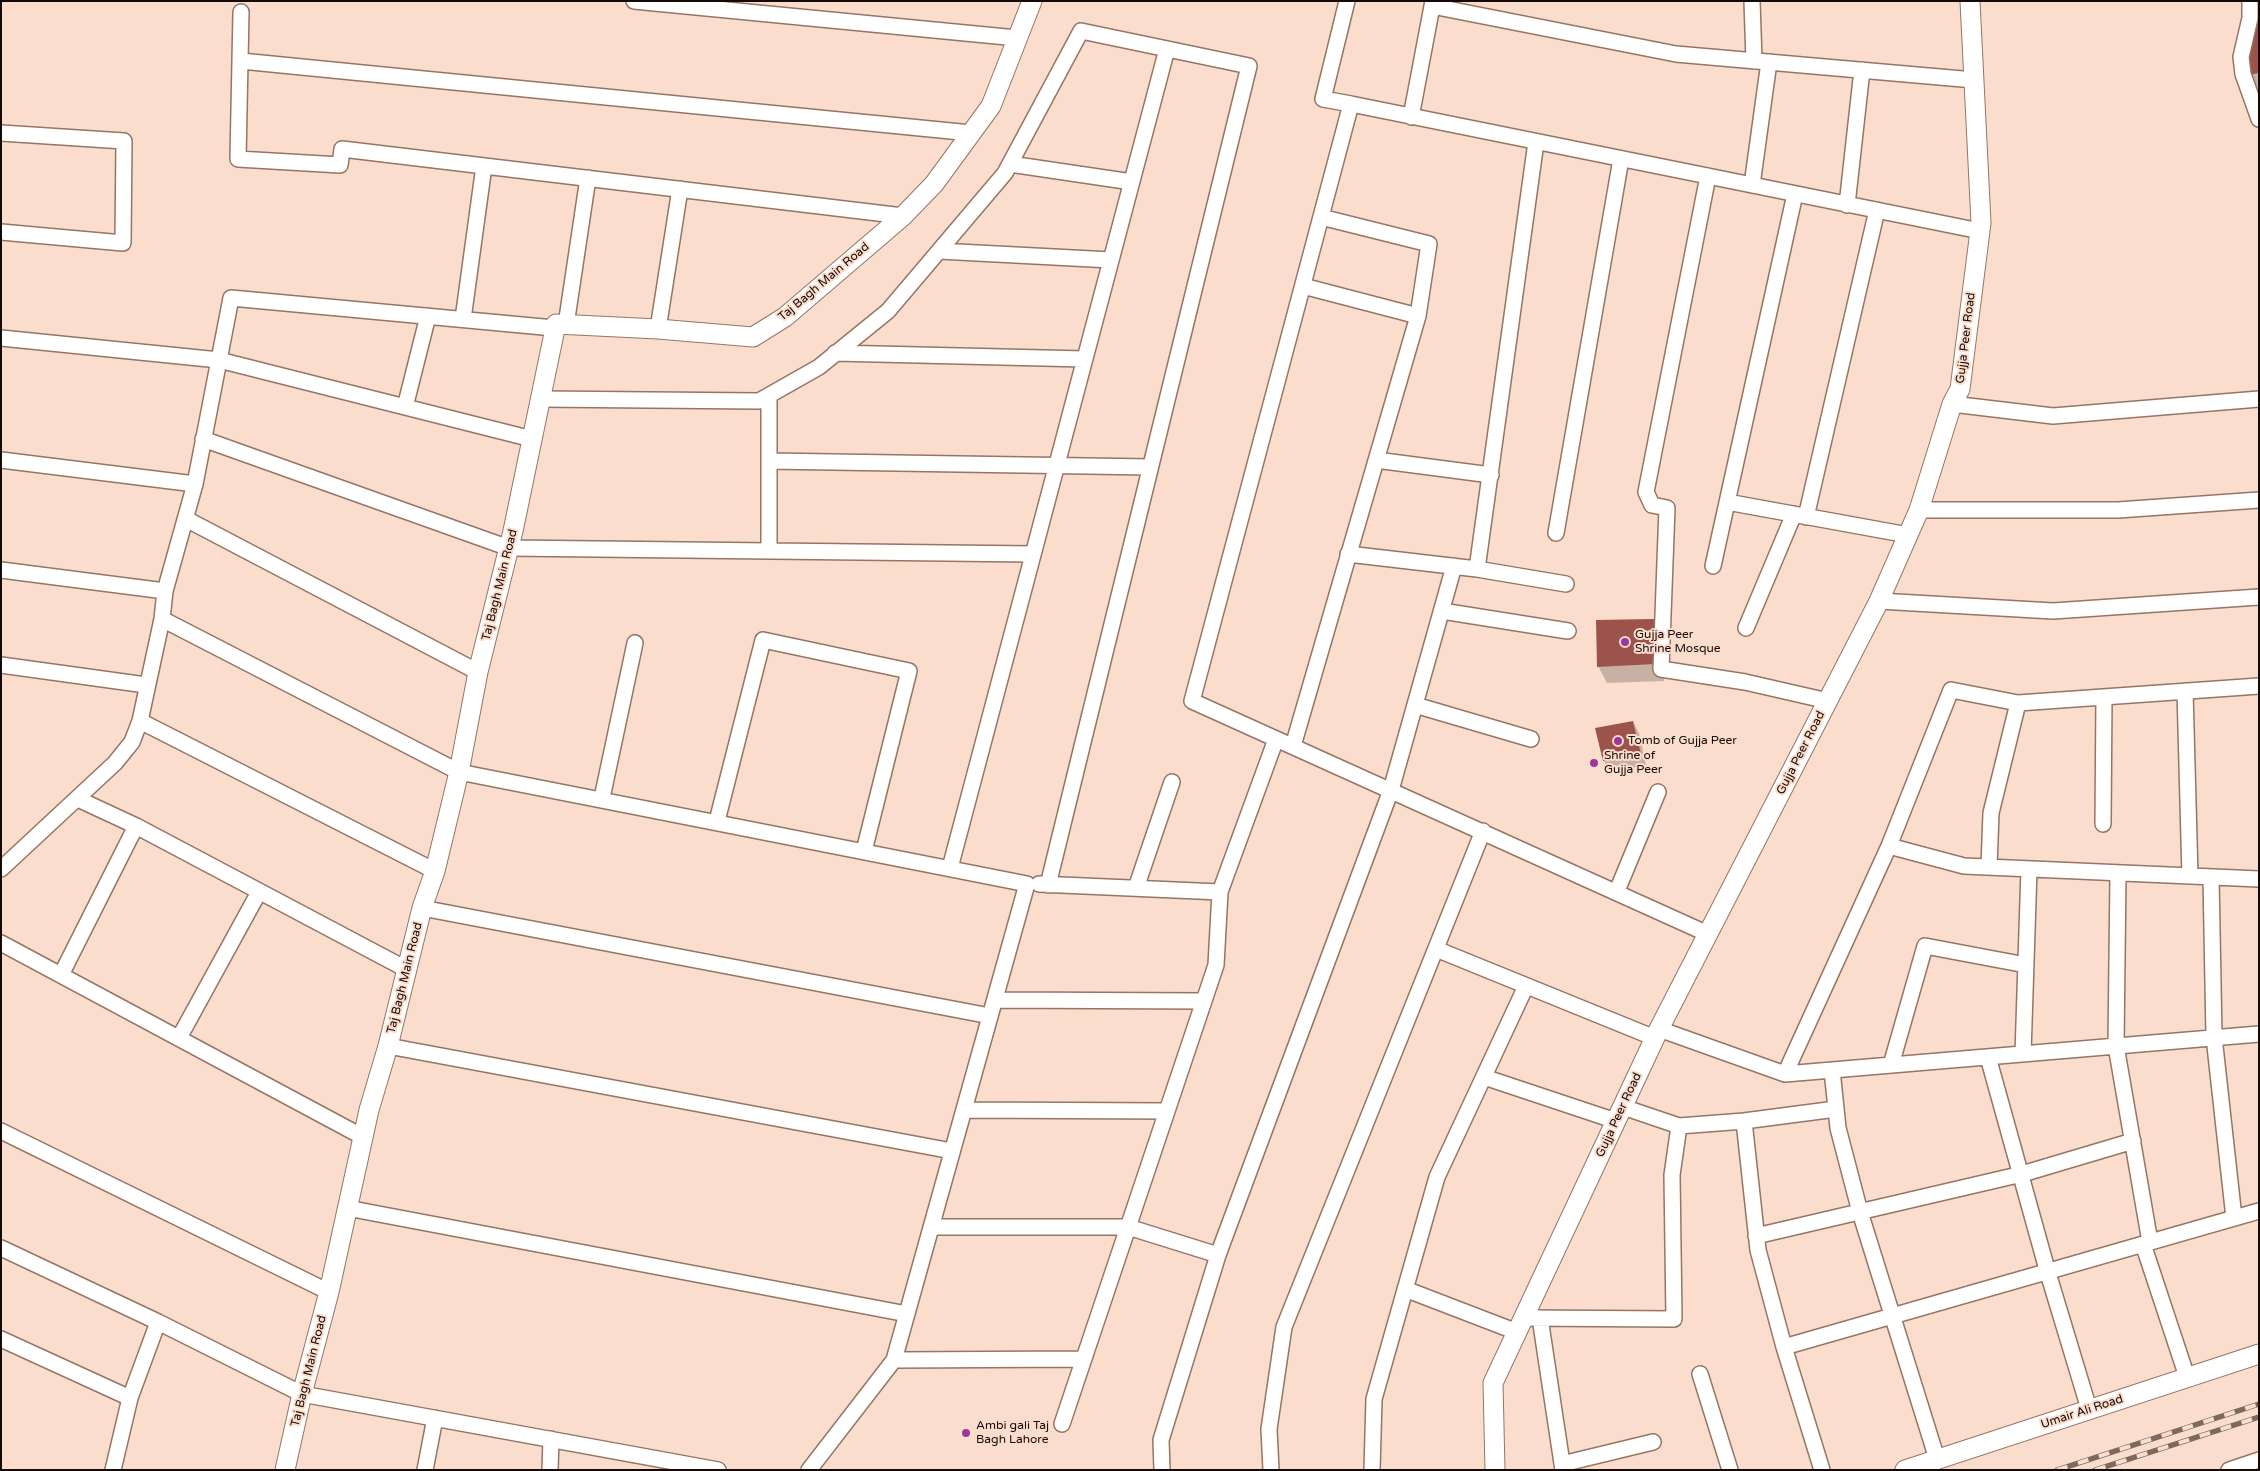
<!DOCTYPE html>
<style>
body{margin:0}
#map{position:relative;width:2260px;height:1471px;overflow:hidden;background:#faddcd;font-family:"Varela Round",sans-serif}
canvas{display:block}
.frame{position:absolute;inset:0;border:2px solid #140904;pointer-events:none}
</style>
<div id="map">
<canvas width="2260" height="1471"></canvas>
<div class="frame"></div>
</div>
<script>
const context = document.querySelector('canvas').getContext('2d');
context.lineJoin = 'round';
function fill(path, color) {
  context.fillStyle = color;
  context.fill(path, 'evenodd');
}
function shape(rows) {
  const path = new Path2D();
  for (const r of rows) {
    path.moveTo(r[0], r[1]);
    for (let i = 2; i < r.length; i += 2) path.lineTo(r[i], r[i + 1]);
  }
  return path;
}
function stroke(path, color, width, dash) {
  context.strokeStyle = color;
  context.lineWidth = width;
  context.lineCap = dash ? 'butt' : 'round';
  context.setLineDash(dash || []);
  context.stroke(path);
}
function label(font, color, halo, rows, align = 'center') {
  context.font = font + ' "Varela Round",sans-serif';
  context.lineWidth = 4;
  context.setLineDash([]);
  context.textBaseline = 'middle';
  context.strokeStyle = halo;
  context.fillStyle = color;
  for (const [text, x, y, turn = 0] of rows) {
    context.save();
    context.translate(x, y);
    context.rotate((+turn || 0) * Math.PI / 180);
    context.textAlign = isNaN(turn) ? turn : align;
    if (halo) context.strokeText(text, 0, 0);
    context.fillText(text, 0, 0);
    context.restore();
  }
}
fill(shape([
 [2259,25,2259,90,2250,74],
 [1653,620,1663,637,1664,681,1607,683,1598,666],
 [1633,722,1639,733,1646,765,1610,772,1604,761,1597,729]
]), '#0003');
fill(shape([
 [2256,24,2259,24,2259,73,2249,75,2247,61],
 [1654,619,1655,664,1597,667,1596,620],
 [1633,721,1641,754,1603,761,1595,728]
]), '#9b534b');
const minor = shape([
 [634,1,1017,38],
 [1347,1,1323,99,1351,104],
 [1752,1,1754,61],
 [2250,1,2250,18,2241,57,2243,74,2259,119],
 [1432,6,1676,54,1974,80],
 [241,12,238,159,340,165,342,149,903,216],
 [241,61,971,133],
 [1411,117,1433,1],
 [1,133,124,141,123,243,1,232],
 [1010,164,1132,182],
 [1708,176,1646,492,1652,505,1667,508,1661,669,1745,682,1828,701],
 [1752,185,1769,62],
 [1847,205,1862,70],
 [939,251,1111,260],
 [1303,286,1418,316],
 [463,319,484,166],
 [566,325,588,178],
 [658,329,680,189],
 [1,338,219,360,532,439],
 [835,353,1085,359],
 [540,399,759,401,819,367,888,311,1005,173,1081,31,1249,66,1048,885],
 [1952,404,2053,416,2259,399],
 [405,407,428,316],
 [203,439,509,548,1033,554],
 [1,460,195,484],
 [1376,460,1491,475],
 [769,461,1150,467],
 [1727,502,1908,535],
 [1919,510,2118,510,2259,500],
 [1806,517,1877,210],
 [186,519,478,672],
 [1556,533,1621,159],
 [769,551,769,396],
 [1348,554,1477,569,1566,584],
 [1713,566,1795,194],
 [1477,569,1536,142],
 [1,570,165,591],
 [1879,601,2053,611,2259,597],
 [1442,611,1568,631],
 [162,619,459,772,1027,884,894,1360,809,1470],
 [1746,628,1794,514],
 [1,665,146,685],
 [2185,691,2190,876],
 [1415,705,1531,739],
 [140,721,435,871],
 [1293,746,1418,316,1429,244,1321,217],
 [602,798,635,643],
 [78,799,136,826,406,969],
 [717,821,763,640,909,671,864,851],
 [2103,824,2104,697],
 [1889,846,1964,866,2259,879],
 [1989,867,1991,813,2018,703],
 [950,868,1167,49],
 [1,869,115,763,132,742,140,721,162,619,165,591,195,484,231,298,554,328],
 [2118,873,2116,1046,2150,1242],
 [2211,877,2214,1037,2234,1218],
 [1039,884,1220,892,1276,739],
 [1136,888,1172,782],
 [1617,891,1658,792],
 [422,908,990,1016],
 [1708,934,1192,701,1351,104,1980,231],
 [1,943,363,1137],
 [1436,949,1655,1038],
 [61,975,136,826],
 [995,1000,1204,1001],
 [1659,1029,1785,1074,2259,1034],
 [179,1038,259,892],
 [388,1046,952,1151],
 [2023,1054,2029,869],
 [1988,1057,2048,1273,2089,1409],
 [1891,1065,1925,946,2026,965],
 [1832,1070,1838,1128,1860,1212,1937,1459],
 [1785,1074,1889,846,1951,690,2018,703,2259,686],
 [1484,1077,1616,1121],
 [1623,1107,1679,1126,1744,1121,1758,1250,1784,1347,1822,1470],
 [964,1110,1167,1111],
 [1744,1121,1836,1109],
 [1,1131,329,1292],
 [347,1208,907,1314],
 [931,1227,1128,1227,1218,1255],
 [1756,1236,2022,1174,2133,1141],
 [2143,1244,2187,1377],
 [1,1248,158,1322,302,1394,718,1470],
 [1405,1289,1517,1332],
 [1524,1318,1674,1319,1672,1175,1679,1126],
 [1540,1318,1563,1470],
 [1,1339,130,1398],
 [1784,1347,2259,1211],
 [894,1360,1083,1359],
 [1700,1374,1730,1470],
 [1062,1424,1216,965,1220,892],
 [1562,1464,1653,1442],
 [113,1470,130,1398,158,1322],
 [425,1470,435,1418],
 [550,1470,551,1439],
 [1162,1470,1161,1440,1218,1255,1391,790,1454,566],
 [1271,1470,1269,1429,1284,1327,1483,831],
 [1372,1470,1374,1399,1437,1177,1526,986],
 [2229,1470,2259,1460]
]);
const tertiary = shape([
 [285,1470,302,1394,329,1292,369,1110,388,1046,422,908,435,871,459,772,478,672,513,531,556,324,658,329,753,337,785,317,903,216,934,184,991,106,1032,1],
 [1495,1470,1493,1383,1659,1029,1879,601,1919,510,1952,404,1960,389,1981,223,1970,1],
 [1905,1470,2259,1354]
]);
stroke(minor, '#957563', 18);
stroke(tertiary, '#957563', 21);
stroke(minor, '#fff', 15);
stroke(tertiary, '#fff', 19);
const rail = shape([
 [2057,1470,2259,1404],
 [2095,1470,2259,1417]
]);
stroke(rail, '#7c695f', 5.5);
stroke(rail, '#faddcd', 4, [11]);
for (const [x, y, r, color] of [
 [1625,642,5,"#9c369b"],
 [1618,741,5,"#9c369b"],
 [1594,763,5,"#9c369b"],
 [966,1433,5,"#9c369b"]
]) {
  const dot = new Path2D();
  dot.arc(x, y, r, 0, 2 * Math.PI);
  context.fillStyle = color;
  context.fill(dot);
  stroke(dot, '#faddcd', 2);
}
label('12px', '#140904', '#faddcd', [
 ["Taj Bagh Main Road",824,282,-40],
 ["Gujja Peer Road",1966,338,-83],
 ["Taj Bagh Main Road",500,585,-76],
 ["Gujja Peer Road",1801,753,-63],
 ["Taj Bagh Main Road",405,978,-76],
 ["Gujja Peer Road",1619,1115,-65],
 ["Taj Bagh Main Road",309,1371,-76],
 ["Umair Ali Road",2082,1412,-18]
]);
label('12px', '#140904', '#faddcd', [
 ["Gujja Peer",1635,635],
 ["Shrine Mosque",1635,649],
 ["Tomb of Gujja Peer",1628,741],
 ["Shrine of",1604,756],
 ["Gujja Peer",1604,770],
 ["Ambi gali Taj",976,1426],
 ["Bagh Lahore",976,1440]
], 'left');
</script>
